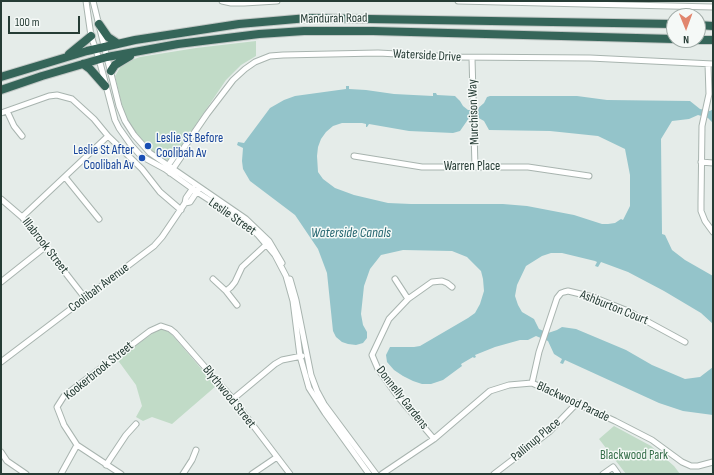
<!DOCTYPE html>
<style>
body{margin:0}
#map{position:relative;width:714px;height:475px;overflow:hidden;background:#e5ece9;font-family:"Sofia Sans Condensed",sans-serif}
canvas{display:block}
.frame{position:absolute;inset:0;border:2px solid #263c35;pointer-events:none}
.north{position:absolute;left:666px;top:8px;width:40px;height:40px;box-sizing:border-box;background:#f5f9f7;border:1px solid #a2ada9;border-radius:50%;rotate:179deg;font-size:11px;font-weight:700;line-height:16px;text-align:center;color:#263c35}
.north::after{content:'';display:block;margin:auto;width:14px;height:18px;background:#e1866e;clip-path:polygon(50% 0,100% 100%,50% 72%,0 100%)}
.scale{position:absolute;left:8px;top:16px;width:72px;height:18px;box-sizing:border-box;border:2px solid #263c35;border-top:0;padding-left:5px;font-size:12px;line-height:14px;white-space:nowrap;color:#263c35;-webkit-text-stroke:3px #f5f9f7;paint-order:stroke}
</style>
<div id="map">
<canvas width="714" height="475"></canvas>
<div class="frame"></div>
<div class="north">N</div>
<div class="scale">100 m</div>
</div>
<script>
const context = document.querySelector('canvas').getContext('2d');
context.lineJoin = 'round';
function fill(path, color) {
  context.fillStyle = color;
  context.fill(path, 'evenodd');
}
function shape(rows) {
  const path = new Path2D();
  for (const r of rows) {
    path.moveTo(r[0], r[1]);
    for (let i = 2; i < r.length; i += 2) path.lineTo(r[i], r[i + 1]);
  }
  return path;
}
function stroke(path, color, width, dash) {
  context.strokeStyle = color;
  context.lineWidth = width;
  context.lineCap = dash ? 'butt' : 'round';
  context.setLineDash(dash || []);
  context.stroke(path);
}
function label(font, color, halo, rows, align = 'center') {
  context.font = font + ' "Sofia Sans Condensed",sans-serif';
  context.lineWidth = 3;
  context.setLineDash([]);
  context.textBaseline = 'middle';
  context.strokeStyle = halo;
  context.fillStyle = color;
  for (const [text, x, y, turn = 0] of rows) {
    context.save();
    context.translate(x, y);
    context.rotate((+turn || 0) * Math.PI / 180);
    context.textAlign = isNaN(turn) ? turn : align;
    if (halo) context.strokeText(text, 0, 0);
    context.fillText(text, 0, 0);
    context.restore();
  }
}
fill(shape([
 [256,41,256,56,241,65,226,80,182,145,168,160,163,159,141,141,127,121,122,105,115,76,121,66,126,62,140,57,196,48],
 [162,329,169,332,174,337,216,386,172,424,152,417,143,421,136,417,142,406,136,385,117,359,156,331],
 [614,426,651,446,674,466,680,474,626,474,599,439]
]), '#c1dbc7');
fill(shape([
 [346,86,349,86,349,89,366,90,394,94,433,96,433,93,436,93,437,95,455,96,460,101,463,106,468,110,476,110,484,103,487,97,490,96,577,96,607,100,690,101,700,109,710,111,713,109,713,123,708,118,698,115,689,119,672,121,661,139,662,234,665,235,672,250,685,260,713,276,713,324,701,313,664,291,628,272,601,262,598,267,595,266,597,262,595,261,562,253,551,253,542,256,526,266,517,285,515,296,518,305,522,312,534,319,539,329,548,333,557,330,562,327,576,329,626,350,652,365,685,379,700,377,713,367,713,415,683,411,659,403,565,360,563,364,560,363,562,359,554,354,548,341,536,336,528,340,520,340,495,347,475,355,476,357,474,358,473,357,461,364,462,366,443,380,431,384,422,384,413,381,403,376,394,370,387,362,386,355,390,347,414,347,420,346,468,318,475,313,480,304,484,291,483,279,481,271,467,257,452,251,403,250,381,255,370,269,364,286,361,314,363,325,367,332,367,338,363,343,356,345,348,344,342,342,336,337,333,331,327,273,318,249,295,215,250,181,243,169,242,161,243,148,237,145,238,142,244,143,270,108,284,100,295,96,346,89],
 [477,117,484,121,489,130,550,131,598,136,625,149,630,175,630,206,623,220,621,219,615,223,608,224,602,224,574,215,527,206,503,204,411,204,388,203,354,195,335,188,323,179,318,172,317,156,318,147,321,139,326,132,333,126,342,123,362,123,366,124,366,127,367,127,369,124,409,131,453,133,460,131,469,118]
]), '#94c4ca');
const minor = shape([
 [86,1,91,36,99,59,115,120,119,128,131,145,141,156,165,169,197,192,245,223,258,235,275,255,286,276,293,301,300,356,309,388,325,413,369,474],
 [93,1,119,106,125,121,134,135,150,153,246,219,269,241,282,263],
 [222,1,231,3,244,3,277,1],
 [458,1,713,7],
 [472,58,475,167],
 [708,64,709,94,702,126,701,202,701,211,705,221,713,232],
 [7,111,14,126,22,136],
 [1,113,49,96,57,95,72,99,94,119,108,136,142,169,160,192,181,210],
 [354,156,422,167,528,167,589,176],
 [701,162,713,163],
 [167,167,176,154,183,149],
 [170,173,181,157,183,149,207,114,233,80,245,69,255,62,270,56,283,55,378,53,457,57,590,58,713,64],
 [65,177,99,219],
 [1,199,22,217,85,298],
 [185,203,190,202,198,190],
 [22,217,108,136],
 [213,279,226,291,237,305],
 [290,279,296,300,311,375,317,391,324,404,376,474],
 [395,279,408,299],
 [1,282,45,247],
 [226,291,231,287,235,282,242,267,269,242],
 [1,362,154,246,162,237,185,203,186,198,193,188],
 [532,383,539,352,557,298,561,293,564,292,568,291,593,297,628,311,685,342],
 [233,399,275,364,282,360,302,356],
 [434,439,399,398,378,369,372,355,389,319,408,299,432,282,442,281,447,283,452,287],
 [1,452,7,461,26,474],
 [106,465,126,435,136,424],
 [61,474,77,445],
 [121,474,77,445,64,425,57,407,64,396,150,331,161,326,170,329,175,333,233,399,290,474],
 [183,474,192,460,196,450],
 [252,474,277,457],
 [382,474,434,439,490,391,509,385,532,383,615,421,652,440,682,462,691,466,698,466,713,462],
 [494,474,549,432,577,403],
 [603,474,613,467,618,474]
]);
const highway = shape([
 [99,24,108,37,117,43],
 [698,25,713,26],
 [698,40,713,40],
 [69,54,91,36],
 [83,64,90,69,105,86],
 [111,71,115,65,130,56],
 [1,77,87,51,135,40,239,24,308,18,674,24],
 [1,90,42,76,107,57,178,44,259,34,304,31,373,31,674,39]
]);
stroke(minor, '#a8b4af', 7);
stroke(highway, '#c2c8c6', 10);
stroke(minor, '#fff', 5);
stroke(highway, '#356559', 8);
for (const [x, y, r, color] of [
 [148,146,4,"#1a4fb4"],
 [142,158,4,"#1a4fb4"]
]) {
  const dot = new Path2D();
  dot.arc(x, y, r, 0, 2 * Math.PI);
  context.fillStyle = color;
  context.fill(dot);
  stroke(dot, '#f5f9f7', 1.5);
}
label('13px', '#263c35', '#f5f9f7', [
 ["Mandurah Road",334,19,-1],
 ["Waterside Drive",427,56,3],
 ["Murchison Way",474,112,-92],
 ["Warren Place",472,167],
 ["Leslie Street",232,217,35],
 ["Illabrook Street",45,246,52],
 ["Coolibah Avenue",99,288,-37],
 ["Ashburton Court",614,308,22],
 ["Kookerbrook Street",99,371,-39],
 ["Blythwood Street",229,397,51],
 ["Donnelly Gardens",402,398,52],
 ["Blackwood Parade",573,402,25],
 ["Pallinup Place",536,440,-40]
]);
label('13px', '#164399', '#f5f9f7', [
 ["Leslie St Before",156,139],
 ["Coolibah Av",156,154],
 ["Leslie St After",134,151,"right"],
 ["Coolibah Av",134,166,"right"]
], 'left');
label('13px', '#356e49', '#f5f9f7', [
 ["Blackwood Park",634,456]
]);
label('italic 14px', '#276771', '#f5f9f7', [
 ["Waterside Canals",351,233]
]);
</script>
